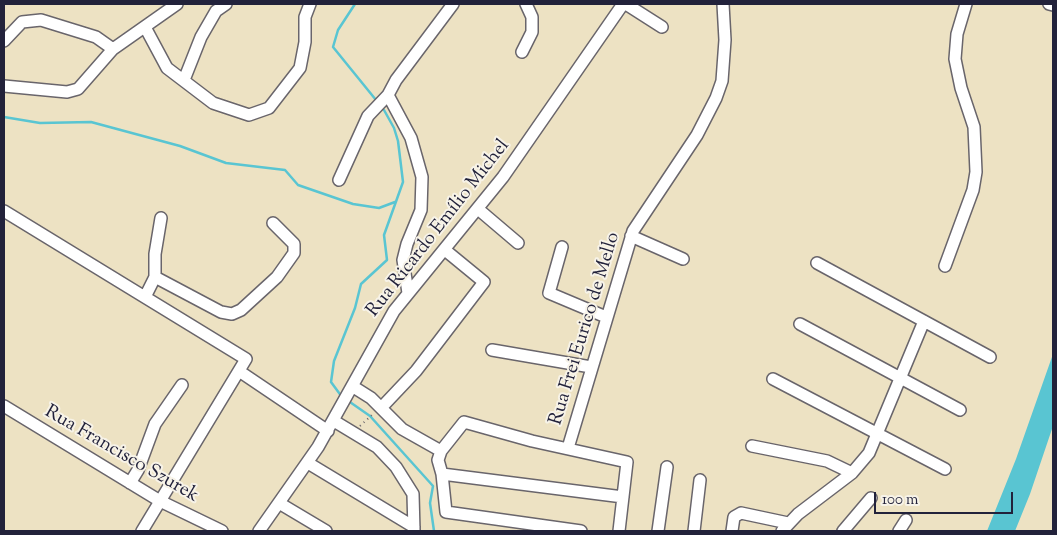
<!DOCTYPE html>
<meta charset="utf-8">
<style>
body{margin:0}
#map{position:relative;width:1057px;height:535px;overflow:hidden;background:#ede2c3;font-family:"Sorts Mill Goudy",serif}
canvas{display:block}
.frame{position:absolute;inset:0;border:5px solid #22223b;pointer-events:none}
.scale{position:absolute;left:874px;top:492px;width:139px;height:22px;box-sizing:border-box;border:2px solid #22223b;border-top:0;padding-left:6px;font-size:15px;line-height:18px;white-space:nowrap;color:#22223b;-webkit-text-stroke:4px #f7f3e8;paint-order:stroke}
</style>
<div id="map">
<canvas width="1057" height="535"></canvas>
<div class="frame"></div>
<div class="scale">100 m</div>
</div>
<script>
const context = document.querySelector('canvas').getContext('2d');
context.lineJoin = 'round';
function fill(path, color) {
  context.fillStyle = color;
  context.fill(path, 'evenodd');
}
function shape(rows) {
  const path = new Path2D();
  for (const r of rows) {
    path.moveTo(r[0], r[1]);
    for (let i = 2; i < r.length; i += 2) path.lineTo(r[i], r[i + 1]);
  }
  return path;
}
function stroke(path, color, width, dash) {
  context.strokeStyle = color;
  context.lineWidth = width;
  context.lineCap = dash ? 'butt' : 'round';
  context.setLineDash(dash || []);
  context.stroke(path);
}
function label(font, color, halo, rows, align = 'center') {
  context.font = font + ' "Sorts Mill Goudy",serif';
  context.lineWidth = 4;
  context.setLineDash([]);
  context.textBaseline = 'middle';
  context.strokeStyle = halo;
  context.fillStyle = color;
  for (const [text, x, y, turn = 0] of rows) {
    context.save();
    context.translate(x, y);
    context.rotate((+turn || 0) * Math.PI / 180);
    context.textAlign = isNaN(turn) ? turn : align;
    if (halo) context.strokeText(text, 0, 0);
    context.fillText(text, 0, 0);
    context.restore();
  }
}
fill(shape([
 [1053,354,1053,426,1030,494,1015,531,987,531,1016,459]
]), '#59c5d2');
stroke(shape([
 [355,4,338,30,333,47,376,100],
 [4,117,40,123,91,122,180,146,226,163,285,170,298,185,353,204,379,208,395,202],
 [342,397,331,382,334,361,355,308,361,284,387,260,384,235,403,182,398,141,394,128,384,110],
 [347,400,370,416,433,486,430,503,434,531]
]), '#59c5d2', 2.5);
const minor = shape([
 [626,4,662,27],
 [1049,4,1053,5],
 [145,27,167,68,213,103,249,115,269,108,300,68,305,42,305,17,310,4],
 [4,41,22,22,41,20,96,37,113,49],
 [522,52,532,32,532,17,526,4],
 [184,80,201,37,216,11,226,4],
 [4,86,67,92,78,89,113,49,177,4],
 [388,95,411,138,422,177,421,210,407,244,403,260,408,293],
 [339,180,368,116,388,95,396,80,453,4],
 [478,209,518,243],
 [4,211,246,359,142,531],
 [631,236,683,259],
 [562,247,549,293,606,317],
 [817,263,990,357],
 [945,266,973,190,976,172,974,127,961,88,955,59,957,34,966,4],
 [155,277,155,254,161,218],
 [145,297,155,277,221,312,232,314,241,310,277,277,294,253,294,244,273,223],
 [800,324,960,410],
 [492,350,591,367],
 [239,371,328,431],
 [773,379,945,469],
 [352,386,371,398,402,429,441,451],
 [4,406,160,501,222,531],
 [381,408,416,371,484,282,445,250],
 [334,421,377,447,396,467,413,494,414,531],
 [752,446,827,461,852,473],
 [568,448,633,231,697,135,716,98,722,81,725,40,723,4],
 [308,463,414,527],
 [442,474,623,497],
 [130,483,138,470,155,424,182,385],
 [279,503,326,531],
 [259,531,318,447,394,311,503,177,623,4],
 [581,531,446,512,442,474,438,460,441,451,464,422,532,441,627,462,619,531],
 [658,531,667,467],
 [694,531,700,480],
 [732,531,734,517,741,513,788,523],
 [782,531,798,514,852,473,869,453,924,321],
 [843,531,871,498],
 [899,531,906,520]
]);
stroke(minor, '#69656b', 14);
stroke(shape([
 [360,426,373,414]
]), '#69656b', 2, [1, 4]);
stroke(minor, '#fff', 11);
label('19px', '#22223b', '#f7f3e8', [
 ["Rua Ricardo Emílio Michel",439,229,-52],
 ["Rua Frei Eurico de Mello",586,329,-73],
 ["Rua Francisco Szurek",121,455,30]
]);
</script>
